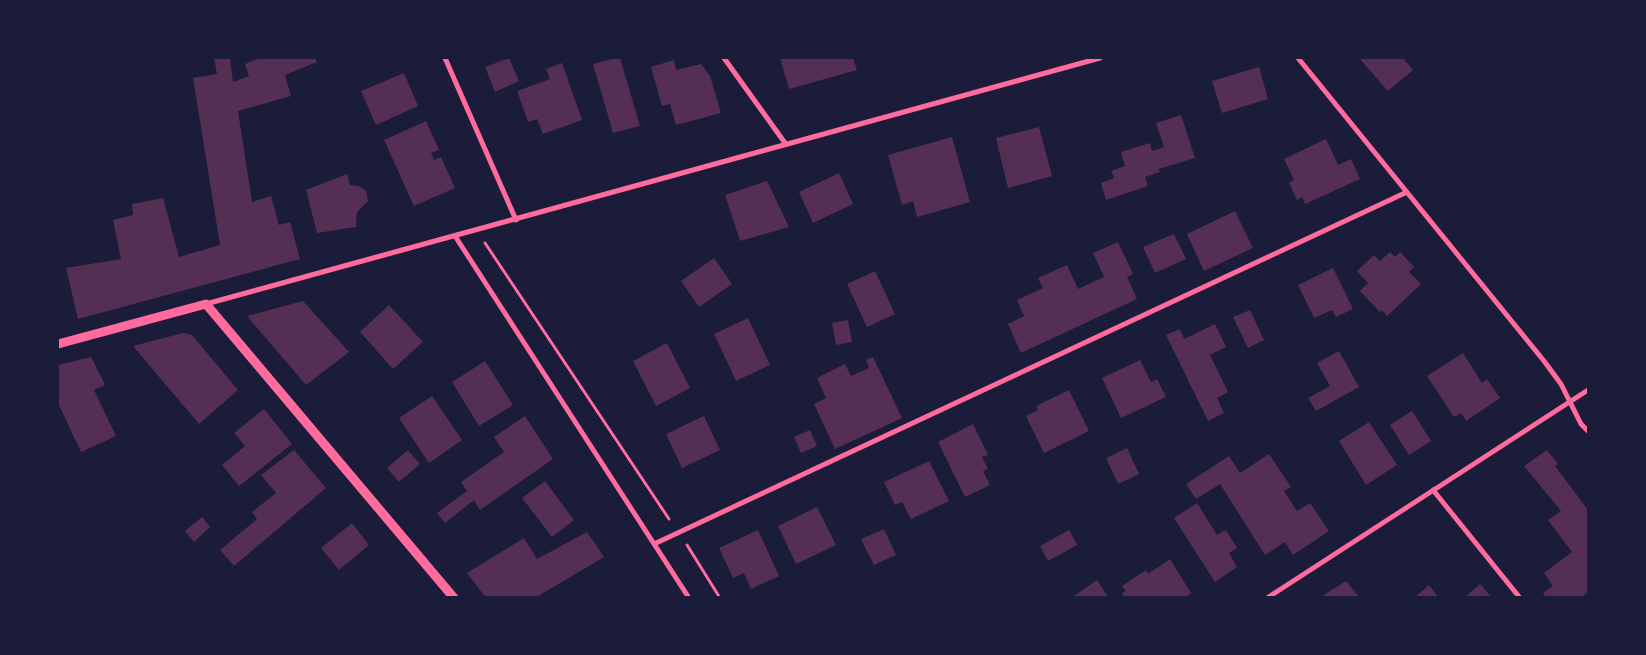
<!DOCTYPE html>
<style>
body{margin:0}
#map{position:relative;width:1646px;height:655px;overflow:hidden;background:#1b1b3a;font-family:Inter,sans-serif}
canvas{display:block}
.frame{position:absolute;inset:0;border:59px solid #1b1b3a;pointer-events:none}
</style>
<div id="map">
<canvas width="1646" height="655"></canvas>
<div class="frame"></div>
</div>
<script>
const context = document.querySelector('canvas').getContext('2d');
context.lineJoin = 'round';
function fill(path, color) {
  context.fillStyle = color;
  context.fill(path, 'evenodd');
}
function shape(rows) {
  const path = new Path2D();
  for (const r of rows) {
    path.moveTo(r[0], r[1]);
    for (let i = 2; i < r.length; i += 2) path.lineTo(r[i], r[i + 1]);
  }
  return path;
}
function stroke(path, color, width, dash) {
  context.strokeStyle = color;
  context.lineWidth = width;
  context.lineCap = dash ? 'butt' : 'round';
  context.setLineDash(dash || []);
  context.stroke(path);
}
fill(shape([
 [214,58,230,58,233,82,249,76,245,64,260,58,315,58,317,62,285,75,291,96,238,111,252,202,271,196,279,225,290,222,300,259,78,319,66,268,121,259,113,220,133,215,132,204,163,198,179,257,220,245,193,78,217,74],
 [509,58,519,81,495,92,485,67],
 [616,58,620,58,640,126,613,133,593,64],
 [780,58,853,58,857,70,789,89],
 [1359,58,1403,58,1413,70,1388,91],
 [674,60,676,70,701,64,710,76,721,113,676,125,670,104,662,106,651,67],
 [562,63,582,120,543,134,537,119,528,122,517,91,550,79,546,69],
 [1259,67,1268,99,1222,113,1212,81],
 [404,73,418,106,376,125,361,91],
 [1181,115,1195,158,1159,169,1160,172,1145,177,1148,186,1106,200,1101,183,1114,178,1111,171,1125,166,1121,152,1150,143,1152,151,1164,147,1156,123],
 [426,121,439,150,431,153,434,160,441,157,455,188,414,206,384,140],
 [1039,127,1052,176,1008,188,996,138],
 [952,137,970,202,917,217,913,201,902,205,888,155],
 [1326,139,1338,165,1351,159,1360,179,1305,204,1302,197,1297,200,1289,183,1294,180,1284,159],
 [839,173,853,204,813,223,799,192],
 [347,174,350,185,359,186,366,191,368,201,357,212,356,227,317,233,306,190],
 [767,181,789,227,740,241,725,195],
 [1235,211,1253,248,1204,271,1187,234],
 [1174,234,1186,259,1155,273,1143,247],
 [1118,242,1133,274,1127,277,1137,299,1021,353,1008,324,1024,316,1017,300,1043,288,1038,278,1067,265,1078,289,1104,277,1093,253],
 [1390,252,1395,257,1400,252,1414,267,1409,272,1421,284,1387,316,1382,310,1380,312,1360,291,1368,283,1357,271,1374,255,1380,261],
 [714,258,732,284,699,307,681,281],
 [1333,268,1353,309,1336,317,1332,310,1314,318,1298,285],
 [875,271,895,314,867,327,847,284],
 [303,301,349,352,306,385,247,316],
 [389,305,423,342,393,369,360,332],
 [1250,310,1264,340,1248,348,1233,317],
 [748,318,770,365,736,381,714,334],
 [848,320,852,342,836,345,832,323],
 [1215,324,1226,347,1210,355,1228,392,1217,398,1224,413,1208,421,1166,335,1180,329,1184,339],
 [183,333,192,335,238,390,199,424,133,346],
 [667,343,690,388,656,406,633,361],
 [1339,351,1359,387,1316,411,1308,398,1330,386,1317,363],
 [1463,353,1482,383,1487,379,1500,398,1466,421,1461,413,1454,417,1427,376],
 [91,357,105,385,94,390,116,436,81,452,58,403,58,365],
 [873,357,902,418,835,449,814,404,826,398,817,378,845,364,851,376,869,368,866,360],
 [1140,360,1151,382,1157,379,1166,397,1121,418,1102,378],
 [485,361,513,405,479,426,452,382],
 [1069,390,1089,431,1044,453,1026,416,1038,410,1036,406],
 [432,396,462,440,429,463,399,418],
 [264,409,292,444,239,486,222,465,245,446,234,433],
 [1412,411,1431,441,1409,455,1390,425],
 [525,416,553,459,480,510,474,500,445,523,437,513,467,491,461,482,504,452,494,437],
 [704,416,720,450,682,468,666,434],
 [1369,422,1397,465,1366,485,1339,441],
 [973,424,988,455,982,457,988,469,983,471,990,485,965,497,938,442],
 [810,430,817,446,801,453,794,437],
 [1127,448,1139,474,1118,484,1106,458],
 [294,450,326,488,234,566,220,550,257,519,252,512,276,493,261,475],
 [408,450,420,464,399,482,387,468],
 [1547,450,1558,464,1555,466,1588,510,1588,592,1581,598,1546,598,1543,593,1553,586,1544,573,1572,552,1548,520,1561,511,1524,466],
 [1269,454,1291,487,1284,491,1297,511,1310,503,1329,531,1293,555,1285,542,1265,555,1220,484,1196,499,1186,484,1229,456,1240,473],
 [929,461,949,501,911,519,902,502,895,505,884,482],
 [545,481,574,520,552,537,522,498],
 [1197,503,1217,535,1226,530,1237,548,1229,553,1237,567,1215,582,1174,518],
 [817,507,836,545,796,564,778,526],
 [202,517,210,527,194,542,185,531],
 [352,523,369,545,339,570,321,548],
 [884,529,896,555,874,565,861,539],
 [758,530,779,576,751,589,744,573,733,578,719,548],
 [1069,530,1077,545,1048,561,1040,546],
 [587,532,604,557,535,598,486,598,467,573,524,538,537,559],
 [1170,559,1191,593,1185,598,1125,598,1122,593,1126,591,1122,586,1146,570,1148,574],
 [1097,580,1109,598,1071,598],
 [1346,581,1360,598,1319,598],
 [1480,584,1492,598,1464,598],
 [1429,585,1439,598,1414,598]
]), '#542f53');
stroke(shape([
 [485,243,669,519],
 [687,545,720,598]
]), '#ff6b9d', 3);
stroke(shape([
 [445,58,516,220],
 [724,58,785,143],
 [1298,58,1544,361,1561,384,1581,424,1588,431],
 [455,236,689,598],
 [206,304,1100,58],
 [1433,490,1520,598],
 [654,544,1407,192],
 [1267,598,1588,390]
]), '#ff6b9d', 5);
stroke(shape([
 [58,344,206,304,454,598]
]), '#ff6b9d', 9);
</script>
